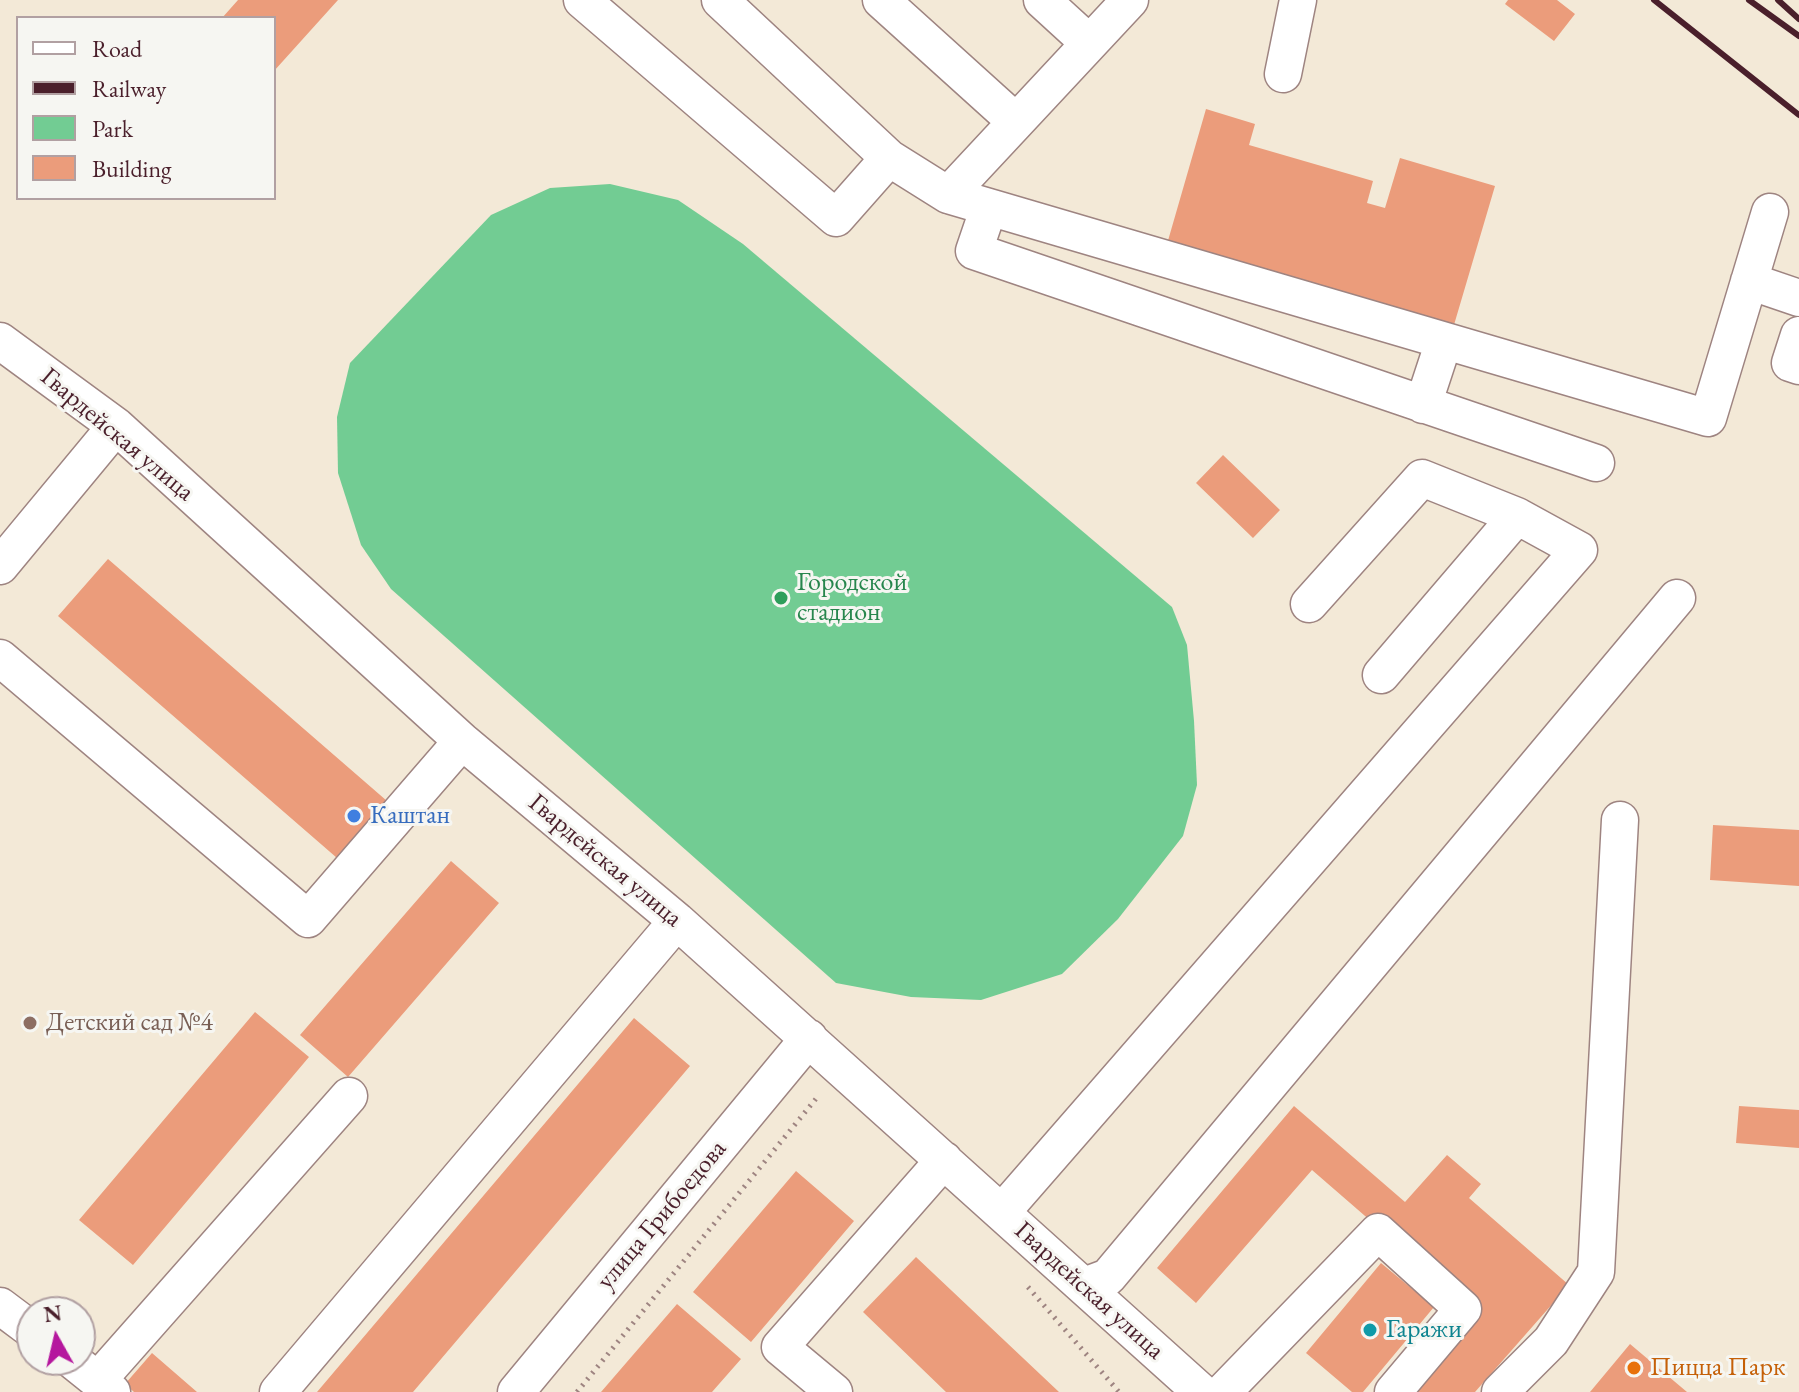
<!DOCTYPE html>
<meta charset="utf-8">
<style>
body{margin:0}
#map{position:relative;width:1799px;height:1392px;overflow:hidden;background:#f3e9d7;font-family:"EB Garamond",serif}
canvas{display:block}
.legend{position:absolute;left:16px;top:16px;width:260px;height:184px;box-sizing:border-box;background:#f6f6f2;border:2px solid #b1a0a2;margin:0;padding:10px 14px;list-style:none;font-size:24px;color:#4a1f2b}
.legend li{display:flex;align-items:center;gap:16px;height:40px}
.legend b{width:40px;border:2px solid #b1a0a2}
.north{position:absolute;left:16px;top:1296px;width:80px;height:80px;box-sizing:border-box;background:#f6f6f2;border:2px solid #b1a0a2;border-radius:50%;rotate:352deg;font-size:22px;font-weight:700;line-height:32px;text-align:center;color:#4a1f2b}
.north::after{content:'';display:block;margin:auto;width:28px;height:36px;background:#b5179e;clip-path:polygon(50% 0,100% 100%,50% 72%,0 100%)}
</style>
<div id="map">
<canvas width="1799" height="1392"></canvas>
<ul class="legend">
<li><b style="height:10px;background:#fff"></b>Road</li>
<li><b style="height:10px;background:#4a1f2b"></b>Railway</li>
<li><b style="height:22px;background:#72cc93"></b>Park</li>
<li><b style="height:22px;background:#eb9c7b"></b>Building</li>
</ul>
<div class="north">N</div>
</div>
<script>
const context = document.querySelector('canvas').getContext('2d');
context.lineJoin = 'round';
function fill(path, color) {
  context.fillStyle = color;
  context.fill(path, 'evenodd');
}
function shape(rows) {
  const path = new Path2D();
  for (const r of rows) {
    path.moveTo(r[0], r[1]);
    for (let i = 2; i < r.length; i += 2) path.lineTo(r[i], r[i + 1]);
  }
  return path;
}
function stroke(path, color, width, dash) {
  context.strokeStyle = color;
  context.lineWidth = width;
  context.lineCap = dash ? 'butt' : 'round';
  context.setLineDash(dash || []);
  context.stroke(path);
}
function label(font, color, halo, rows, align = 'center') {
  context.font = font + ' "EB Garamond",serif';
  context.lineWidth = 6;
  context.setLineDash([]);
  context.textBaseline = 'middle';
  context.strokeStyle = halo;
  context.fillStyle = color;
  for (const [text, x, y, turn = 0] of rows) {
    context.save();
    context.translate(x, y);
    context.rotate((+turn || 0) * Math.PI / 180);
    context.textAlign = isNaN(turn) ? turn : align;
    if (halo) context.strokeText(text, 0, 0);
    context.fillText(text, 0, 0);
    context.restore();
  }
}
fill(shape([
 [610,184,678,200,743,244,1172,607,1187,645,1194,721,1197,785,1183,836,1118,919,1062,974,981,1000,911,997,836,983,391,589,361,545,338,473,337,417,350,363,491,215,550,188]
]), '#72cc93');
fill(shape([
 [238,0,338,0,274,71,274,18,222,18],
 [1508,0,1557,0,1575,14,1554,41,1505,4],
 [1206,109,1255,124,1249,145,1373,181,1367,203,1385,208,1400,158,1495,186,1451,335,1165,251],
 [1223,455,1280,510,1253,538,1196,483],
 [108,559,387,801,337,858,58,616],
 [1713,825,1799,830,1799,886,1710,880],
 [451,861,499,903,348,1077,300,1035],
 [255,1012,309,1057,133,1265,79,1220],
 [634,1018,690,1066,413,1392,317,1392],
 [1294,1106,1405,1202,1447,1155,1481,1184,1469,1198,1569,1285,1475,1392,1408,1392,1477,1313,1312,1170,1196,1303,1157,1268],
 [1739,1106,1799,1110,1799,1148,1736,1143],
 [796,1171,854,1221,751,1342,693,1292],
 [916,1257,1059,1392,946,1392,863,1312],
 [1381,1263,1434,1307,1363,1392,1352,1392,1306,1353],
 [677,1304,741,1359,712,1392,601,1392],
 [1630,1344,1687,1392,1590,1392],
 [152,1353,197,1392,134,1392,125,1384]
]), '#eb9c7b');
const minor = shape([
 [582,0,836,218,889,158],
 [720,0,889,158,948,195,1130,0],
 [881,0,1015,121],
 [1042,0,1089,43],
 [1283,74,1298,0],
 [948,195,1708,418,1770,212],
 [989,207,974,251,1596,463],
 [1749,281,1799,298],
 [1799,335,1790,363,1799,366],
 [0,341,116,426,462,741,677,921,1201,1392],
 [1423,405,1444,341],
 [0,566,116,426],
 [1309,604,1422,478,1517,516],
 [0,658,308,919,462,741],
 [1002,1212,1579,550,1517,516,1381,675],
 [1084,1286,1108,1277,1677,598],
 [0,1306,32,1330],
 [72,1360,112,1392],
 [98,1380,349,1096],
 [278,1392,677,921],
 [516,1392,809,1038],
 [834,1392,780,1347,944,1160],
 [1223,1392,1378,1232,1463,1309,1393,1392],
 [1500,1392,1551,1341,1596,1272,1620,820]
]);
stroke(minor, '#9e8481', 39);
stroke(shape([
 [1028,1287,1119,1392],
 [577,1392,819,1095]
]), '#9e8481', 5, [2, 6]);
stroke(minor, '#fff', 36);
stroke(shape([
 [1654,0,1799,115],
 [1749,0,1799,36],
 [1778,0,1799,19]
]), '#4a1f2b', 6);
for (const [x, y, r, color] of [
 [781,598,8,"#2e9e5b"],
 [354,816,8,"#3f7fe0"],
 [30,1023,8,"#8d6e63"],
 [1370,1330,8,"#0f9aa8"],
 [1634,1368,8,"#e8710a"]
]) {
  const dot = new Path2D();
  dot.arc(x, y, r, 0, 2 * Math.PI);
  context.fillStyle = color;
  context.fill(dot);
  stroke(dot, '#f6f6f2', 3);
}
label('26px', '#4a1f2b', '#f6f6f2', [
 ["Гвардейская улица",117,435,40],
 ["Гвардейская улица",605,861,40],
 ["улица Грибоедова",662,1215,-50],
 ["Гвардейская улица",1089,1291,42]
]);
label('26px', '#27864d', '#f6f6f2', [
 ["Городской",797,583],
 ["стадион",797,613]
], 'left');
label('26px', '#366cbe', '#f6f6f2', [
 ["Каштан",370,816]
], 'left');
label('26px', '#785e54', '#f6f6f2', [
 ["Детский сад №4",46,1023]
], 'left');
label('26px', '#0d838f', '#f6f6f2', [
 ["Гаражи",1386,1330]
], 'left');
label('26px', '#c56008', '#f6f6f2', [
 ["Пицца Парк",1650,1368]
], 'left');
</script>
